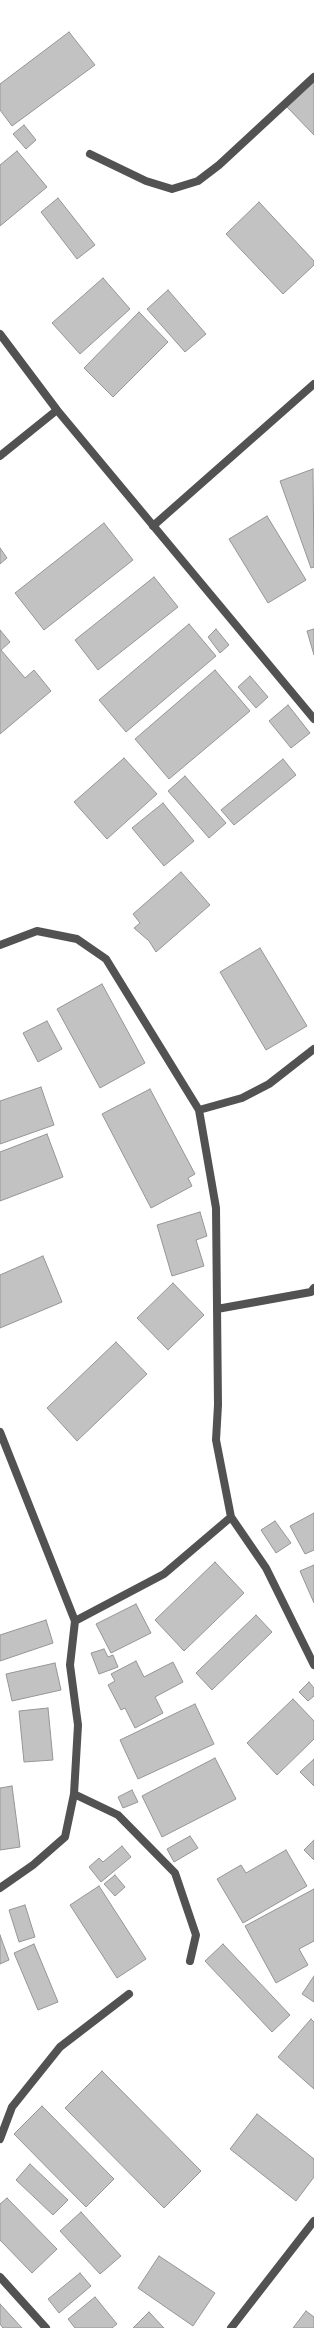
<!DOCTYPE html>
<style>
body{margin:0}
canvas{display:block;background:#fff}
</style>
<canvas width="314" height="2328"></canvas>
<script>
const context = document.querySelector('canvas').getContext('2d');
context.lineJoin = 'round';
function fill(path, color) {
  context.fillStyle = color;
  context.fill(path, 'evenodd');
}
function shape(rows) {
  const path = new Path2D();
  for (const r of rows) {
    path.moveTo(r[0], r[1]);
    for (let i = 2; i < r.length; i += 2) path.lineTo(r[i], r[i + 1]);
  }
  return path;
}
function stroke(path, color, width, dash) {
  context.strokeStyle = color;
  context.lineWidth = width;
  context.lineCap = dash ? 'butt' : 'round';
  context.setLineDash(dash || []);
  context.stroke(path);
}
const building = shape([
 [69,32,95,65,12,126,0,110,0,84,69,32],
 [314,81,314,135,287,107,314,81],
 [24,125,36,140,26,149,13,134,24,125],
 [17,151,47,187,0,226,0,165,17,151],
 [58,198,95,245,77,259,41,212,58,198],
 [259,202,314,261,314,265,283,294,226,234,259,202],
 [103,278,130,309,80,354,52,323,103,278],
 [168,290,206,334,185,352,147,309,168,290],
 [139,312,168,342,113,397,84,368,139,312],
 [313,469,314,567,311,568,280,481,313,469],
 [267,516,306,580,268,603,229,539,267,516],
 [104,523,133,560,44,630,15,593,104,523],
 [0,548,7,558,0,564,0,548],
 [154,577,178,607,98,670,75,640,154,577],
 [189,624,216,656,126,732,99,700,189,624],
 [216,629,229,645,220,653,208,637,216,629],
 [314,629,314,655,307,631,314,629],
 [0,630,10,642,1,650,25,678,34,670,51,691,0,734,0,630],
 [215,670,250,711,169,779,135,739,215,670],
 [250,676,268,697,256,708,238,687,250,676],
 [288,705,310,733,291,748,269,721,288,705],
 [124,758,157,794,107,839,74,802,124,758],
 [283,759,296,775,234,825,221,810,283,759],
 [185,776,226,823,209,838,168,791,185,776],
 [163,803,194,841,164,866,132,828,163,803],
 [181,872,210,905,156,952,149,941,134,928,140,923,133,914,181,872],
 [260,948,307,1026,266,1050,220,972,260,948],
 [102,984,145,1063,100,1088,57,1009,102,984],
 [47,1021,62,1049,38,1062,23,1033,47,1021],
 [41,1087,54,1125,0,1144,0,1101,41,1087],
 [150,1089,195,1174,188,1178,192,1186,151,1208,102,1114,150,1089],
 [47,1134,63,1177,0,1201,0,1152,47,1134],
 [200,1212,207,1236,196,1240,204,1266,172,1276,157,1225,200,1212],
 [43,1256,62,1302,0,1328,0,1275,43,1256],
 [173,1283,204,1315,168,1350,137,1318,173,1283],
 [116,1342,147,1374,77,1441,47,1408,116,1342],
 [314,1513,314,1550,305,1554,290,1526,314,1513],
 [275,1521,291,1543,276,1553,261,1530,275,1521],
 [215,1562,244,1593,184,1651,155,1620,215,1562],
 [314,1565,314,1603,300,1571,314,1565],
 [136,1604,151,1633,111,1653,96,1624,136,1604],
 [256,1615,272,1632,212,1690,196,1673,256,1615],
 [46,1620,53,1643,0,1661,0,1635,46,1620],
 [104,1649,108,1657,113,1655,118,1667,99,1674,91,1653,104,1649],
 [136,1661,144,1677,173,1662,183,1682,155,1697,163,1713,135,1728,125,1708,121,1710,108,1685,115,1681,111,1674,136,1661],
 [55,1663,61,1690,12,1701,6,1674,55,1663],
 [309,1682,314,1688,314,1696,308,1701,299,1692,309,1682],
 [293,1699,314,1721,314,1739,277,1775,247,1743,293,1699],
 [195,1704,214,1744,138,1779,120,1740,195,1704],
 [48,1708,53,1760,24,1762,19,1711,48,1708],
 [215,1758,236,1799,162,1837,142,1796,215,1758],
 [314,1759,314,1786,300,1772,314,1759],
 [12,1786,20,1847,0,1850,0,1788,12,1786],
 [132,1790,138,1802,123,1808,118,1797,132,1790],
 [190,1836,198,1848,174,1862,167,1849,190,1836],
 [314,1840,314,1860,304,1850,314,1840],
 [122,1846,131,1857,101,1882,89,1867,99,1858,103,1862,122,1846],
 [286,1850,307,1886,243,1923,217,1879,241,1865,246,1873,286,1850],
 [115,1875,125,1887,115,1896,104,1884,115,1875],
 [99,1886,146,1959,117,1978,70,1905,99,1886],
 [314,1889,314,1941,299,1949,308,1965,276,1983,245,1926,314,1889],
 [25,1905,35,1937,19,1942,9,1910,25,1905],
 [0,1935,9,1960,0,1964,0,1935],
 [34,1944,58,2002,38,2010,14,1953,34,1944],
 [223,1944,290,2015,272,2032,205,1961,223,1944],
 [314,1976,314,2002,302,1994,314,1976],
 [311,2019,314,2022,314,2089,278,2057,311,2019],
 [102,2071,201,2171,164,2208,65,2108,102,2071],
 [42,2106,114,2179,86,2207,14,2134,42,2106],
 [257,2114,314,2159,314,2177,296,2201,230,2149,257,2114],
 [30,2164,68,2200,53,2215,16,2180,30,2164],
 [7,2198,57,2249,32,2273,0,2240,0,2204,7,2198],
 [81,2212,121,2256,100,2274,60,2231,81,2212],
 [159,2256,215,2293,193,2326,138,2288,159,2256],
 [80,2273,91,2286,59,2313,48,2299,80,2273],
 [95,2297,117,2324,112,2328,75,2328,68,2319,95,2297],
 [0,2304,22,2328,3,2328,0,2324,0,2304],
 [306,2311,314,2317,314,2328,293,2328,306,2311],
 [149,2312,164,2328,133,2328,149,2312]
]);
fill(building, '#c2c2c2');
stroke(building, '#969696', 1);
stroke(shape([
 [90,154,146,181,172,189,198,181,219,165,314,77],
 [0,334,57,410,314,719],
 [0,456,57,410],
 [153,526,314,384],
 [0,945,37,931,77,939,106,959,199,1110,216,1208,218,1405,216,1440,231,1517,266,1568,314,1665],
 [199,1110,242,1098,269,1084,314,1049],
 [217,1309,311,1292,314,1288],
 [0,1432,75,1621,70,1665,78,1725,74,1794,65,1837,33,1865,0,1888],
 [75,1621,164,1574,231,1517],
 [74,1794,118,1815,175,1873,196,1935,190,1961],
 [0,2139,12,2107,60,2047,129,1994],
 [0,2277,46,2328],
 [231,2328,314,2221]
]), '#525252', 8);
</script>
